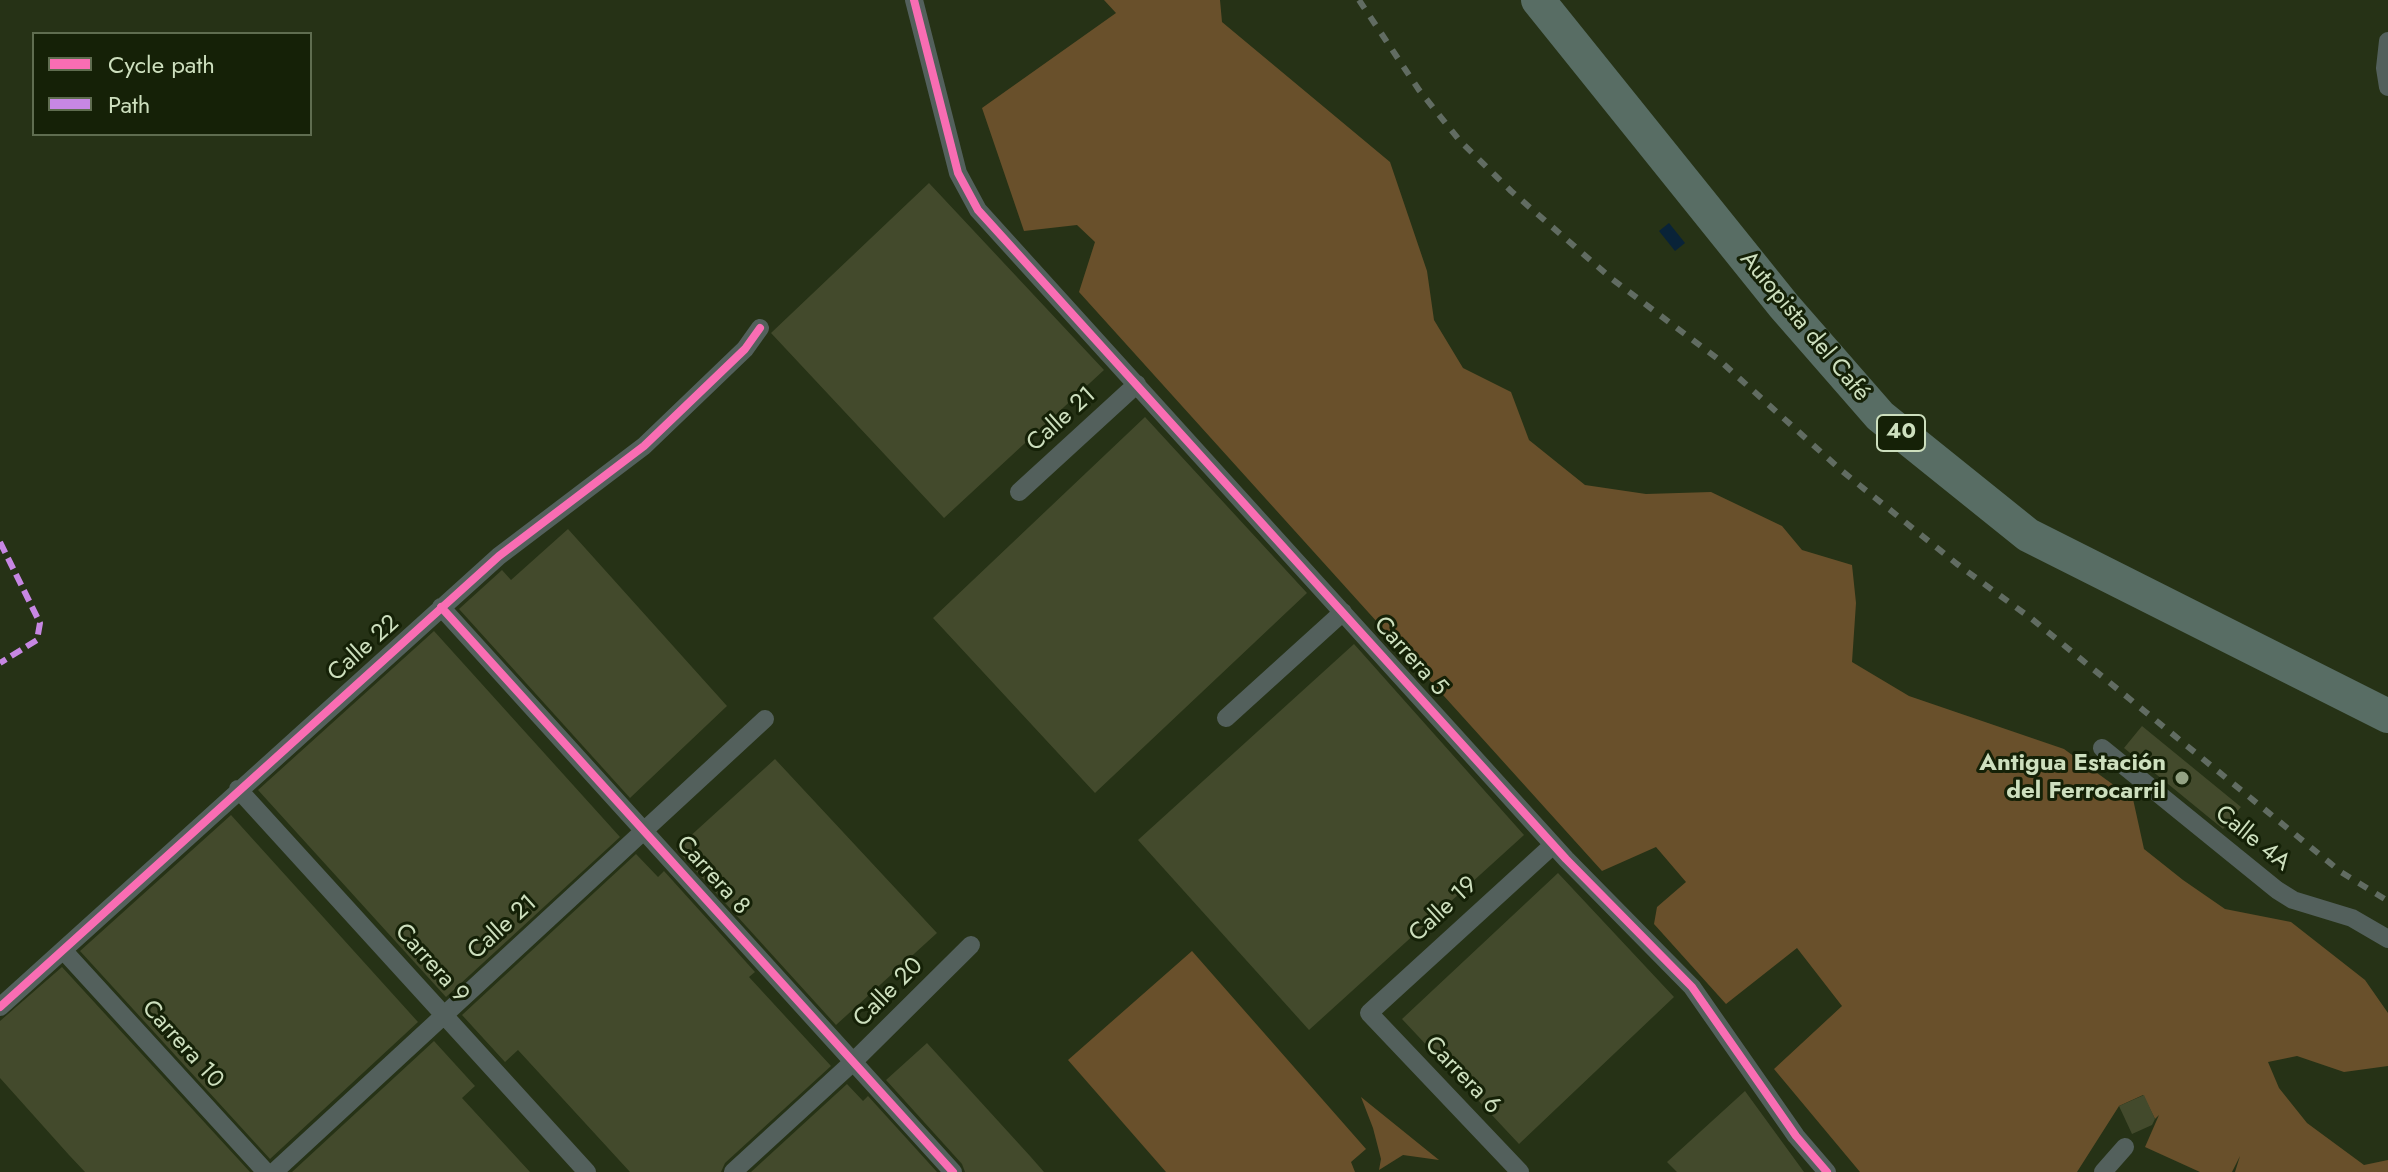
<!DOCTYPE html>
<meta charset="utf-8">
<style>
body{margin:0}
#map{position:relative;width:2388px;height:1172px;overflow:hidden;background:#263216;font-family:Jost,sans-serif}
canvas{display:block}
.legend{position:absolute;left:32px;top:32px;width:280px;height:104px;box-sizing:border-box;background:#152107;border:2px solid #5f6d50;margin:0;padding:10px 14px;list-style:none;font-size:24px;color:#cddfbe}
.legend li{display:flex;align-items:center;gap:16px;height:40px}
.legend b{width:40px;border:2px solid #5f6d50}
</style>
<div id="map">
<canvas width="2388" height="1172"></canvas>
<ul class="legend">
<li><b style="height:10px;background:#f96db3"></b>Cycle path</li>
<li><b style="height:10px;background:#c787e3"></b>Path</li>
</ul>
</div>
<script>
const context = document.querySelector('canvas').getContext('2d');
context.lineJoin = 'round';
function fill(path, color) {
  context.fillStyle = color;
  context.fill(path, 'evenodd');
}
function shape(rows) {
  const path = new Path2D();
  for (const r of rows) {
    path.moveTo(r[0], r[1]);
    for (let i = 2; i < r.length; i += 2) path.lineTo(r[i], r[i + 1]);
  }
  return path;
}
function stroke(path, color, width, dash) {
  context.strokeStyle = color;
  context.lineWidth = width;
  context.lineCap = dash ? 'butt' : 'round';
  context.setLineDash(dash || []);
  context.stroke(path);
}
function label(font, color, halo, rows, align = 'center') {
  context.font = font + ' Jost,sans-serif';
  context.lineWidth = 6;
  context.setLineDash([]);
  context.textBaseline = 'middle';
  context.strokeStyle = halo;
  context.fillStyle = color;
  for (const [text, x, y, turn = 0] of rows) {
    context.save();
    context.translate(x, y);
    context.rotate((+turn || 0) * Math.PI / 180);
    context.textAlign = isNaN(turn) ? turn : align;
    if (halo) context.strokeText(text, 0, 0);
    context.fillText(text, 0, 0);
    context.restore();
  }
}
fill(shape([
 [1104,0,1220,0,1222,22,1390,162,1427,271,1434,320,1463,368,1511,392,1529,440,1585,485,1646,494,1711,492,1782,526,1802,550,1852,565,1856,603,1852,662,1909,696,2064,749,2133,799,2144,849,2183,880,2225,909,2291,922,2365,980,2388,1013,2388,1066,2344,1072,2297,1056,2268,1062,2279,1088,2307,1123,2364,1165,2388,1160,2388,1172,2235,1172,2240,1156,2232,1172,2200,1172,2145,1147,2159,1115,2155,1119,2143,1095,2119,1106,2077,1172,1860,1172,1774,1069,1842,1006,1797,948,1726,1004,1654,924,1657,907,1686,882,1656,847,1602,871,1079,292,1095,242,1077,225,1024,231,982,108,1116,13],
 [1192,951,1366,1149,1351,1162,1355,1172,1166,1172,1068,1060],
 [1361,1097,1439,1160,1403,1155,1379,1170,1381,1159,1373,1128]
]), '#69502b');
fill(shape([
 [1669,223,1685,243,1675,251,1659,231]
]), '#092338');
fill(shape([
 [929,183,1104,370,944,518,771,333],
 [1145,417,1307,593,1095,793,933,618],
 [568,529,727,706,630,798,459,609,502,570,511,580],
 [434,631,620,837,446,997,258,790],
 [1354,644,1524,835,1309,1030,1138,840],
 [2142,726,2241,807,2223,829,2124,748],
 [775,759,937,933,836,1025,676,849],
 [231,815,418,1022,270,1159,80,951],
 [636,854,658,877,664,871,755,972,749,977,831,1066,725,1163,721,1172,630,1172,518,1050,505,1062,462,1015],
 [1558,873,1674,997,1519,1144,1402,1019],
 [62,967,250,1172,85,1172,69,1155,0,1078,0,1021],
 [434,1041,475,1086,462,1098,530,1172,292,1172],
 [927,1043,1030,1156,1044,1172,965,1172,962,1164,886,1080],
 [847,1084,863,1101,868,1096,937,1172,751,1172],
 [1745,1091,1804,1172,1677,1172,1667,1162],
 [2144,1095,2155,1119,2152,1125,2132,1134,2119,1106]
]), '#434a2c');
stroke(shape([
 [914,0,958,173,978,210,1566,859,1692,987,1796,1136,1827,1172],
 [2388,41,2385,68,2388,87],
 [1019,492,1137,384],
 [441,607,953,1172],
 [1226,718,1343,612],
 [2102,748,2277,890,2293,900,2352,918,2388,939],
 [238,789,587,1172],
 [63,950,266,1172],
 [0,1007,499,556,644,446,745,349,760,328],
 [274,1172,765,719],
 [733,1172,853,1062,971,945],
 [1520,1172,1369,1013,1553,845],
 [2103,1172,2125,1147]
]), '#53605c', 18);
stroke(shape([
 [1538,0,1784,306,1880,416,2028,535,2388,716]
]), '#586d64', 34);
stroke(shape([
 [1359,0,1419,90,1460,141,1511,191,1612,279,1718,359,1842,471,1957,564,2032,619,2341,872,2388,901]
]), '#616c62', 6, [10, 10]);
stroke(shape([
 [0,542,40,623,37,640,0,663]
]), '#c787e3', 6, [12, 6]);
stroke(shape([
 [914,0,958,173,978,210,1566,859,1692,987,1796,1136,1827,1172],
 [441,607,953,1172],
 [0,1007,499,556,644,446,745,349,760,328]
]), '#f96db3', 8);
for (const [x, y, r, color] of [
 [2182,778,8,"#93a283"]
]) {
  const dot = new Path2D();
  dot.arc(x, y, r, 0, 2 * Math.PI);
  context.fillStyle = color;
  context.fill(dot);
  stroke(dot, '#152107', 3);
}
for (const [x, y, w] of [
 [1901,433,48]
]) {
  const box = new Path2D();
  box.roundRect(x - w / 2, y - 18, w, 36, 6);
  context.fillStyle = '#152107';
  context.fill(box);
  stroke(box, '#cddfbe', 2);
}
label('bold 22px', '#cddfbe', null, [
 ["40",1901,433]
]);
label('24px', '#cddfbe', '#152107', [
 ["Autopista del Café",1804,327,50],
 ["Calle 21",1062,420,-42],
 ["Calle 22",364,649,-42],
 ["Carrera 5",1410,657,48],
 ["Calle 4A",2252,839,39],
 ["Carrera 8",712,876,48],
 ["Calle 19",1444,910,-43],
 ["Calle 21",503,928,-42],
 ["Carrera 9",431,964,48],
 ["Calle 20",889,993,-45],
 ["Carrera 10",182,1045,48],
 ["Carrera 6",1462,1076,46]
]);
label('bold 24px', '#cddfbe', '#152107', [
 ["Antigua Estación",2166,764],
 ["del Ferrocarril",2166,792]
], 'right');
</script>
